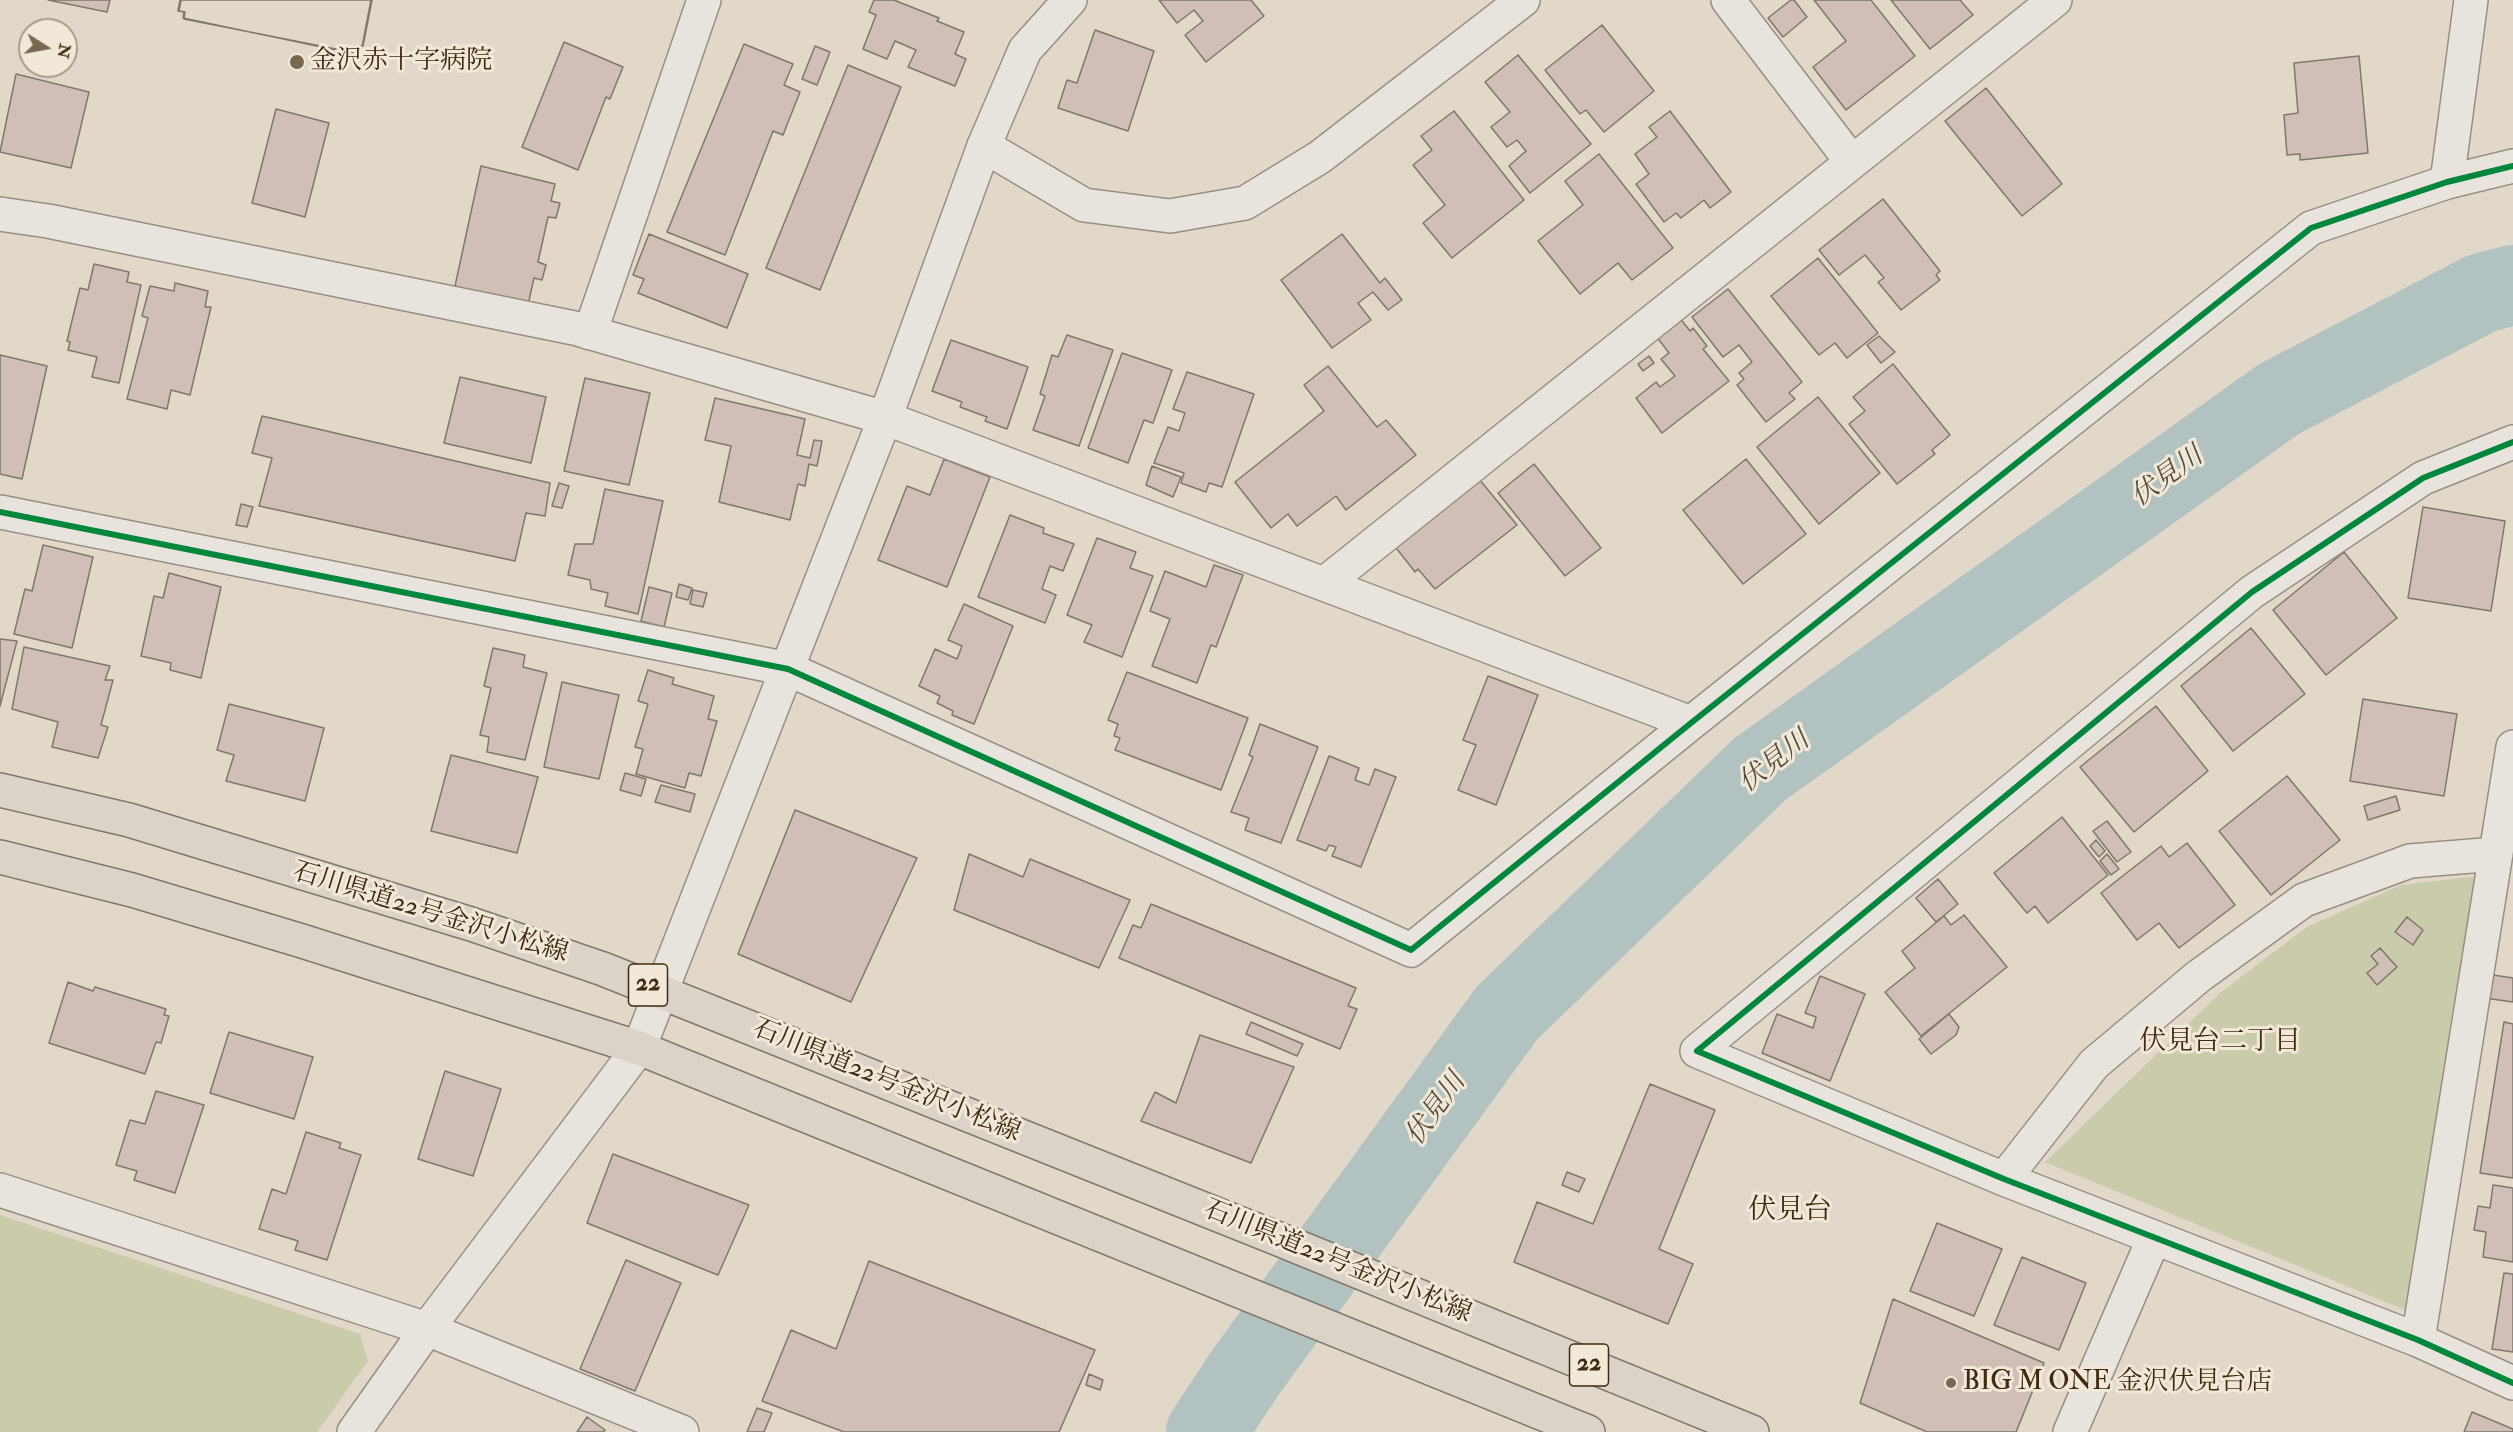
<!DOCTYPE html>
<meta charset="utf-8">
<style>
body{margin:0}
#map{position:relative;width:2513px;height:1432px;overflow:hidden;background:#e1d8ca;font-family:"IM FELL Double Pica",serif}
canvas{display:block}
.north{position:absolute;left:18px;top:18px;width:60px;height:60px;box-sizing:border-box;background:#f1e8d7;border:2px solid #a99c88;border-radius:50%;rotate:101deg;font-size:16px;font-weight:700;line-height:24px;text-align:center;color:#3e2b11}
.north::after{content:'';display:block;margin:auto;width:21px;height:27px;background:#776852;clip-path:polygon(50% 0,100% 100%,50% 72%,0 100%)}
</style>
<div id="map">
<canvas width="2513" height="1432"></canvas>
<div class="north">N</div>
</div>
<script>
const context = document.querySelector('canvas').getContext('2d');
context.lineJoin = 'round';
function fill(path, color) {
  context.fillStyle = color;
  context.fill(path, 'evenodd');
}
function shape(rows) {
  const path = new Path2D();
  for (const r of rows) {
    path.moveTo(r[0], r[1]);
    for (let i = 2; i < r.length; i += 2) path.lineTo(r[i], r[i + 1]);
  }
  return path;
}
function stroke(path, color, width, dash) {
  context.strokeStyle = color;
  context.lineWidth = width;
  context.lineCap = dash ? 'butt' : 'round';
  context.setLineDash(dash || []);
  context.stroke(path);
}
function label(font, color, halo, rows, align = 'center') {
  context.font = font + ' "IM FELL Double Pica","Noto Serif JP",serif';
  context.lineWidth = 6;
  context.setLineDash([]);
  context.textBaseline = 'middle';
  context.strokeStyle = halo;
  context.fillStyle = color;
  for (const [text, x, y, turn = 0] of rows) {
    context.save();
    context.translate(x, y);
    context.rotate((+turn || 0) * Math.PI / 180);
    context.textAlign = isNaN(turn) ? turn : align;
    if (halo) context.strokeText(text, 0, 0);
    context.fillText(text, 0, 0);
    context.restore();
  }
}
fill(shape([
 [2478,876,2405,1310,2045,1162,2220,993,2307,927,2401,885],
 [0,1215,360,1334,368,1361,317,1432,0,1432]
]), '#cacbab');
stroke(shape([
 [1206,1432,1245,1373,1507,1013,1760,769,2279,399,2482,293,2513,285]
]), '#b1c2c1', 80);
const building = shape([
 [48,0,110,0,107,12,48,0],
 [180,0,371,0,362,47,357,46,355,54,183,18,184,12,178,11,180,0],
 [181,0,372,0,363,46,357,45,356,53,184,19,185,12,179,11,181,0],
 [874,0,894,0,939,18,937,21,964,32,955,54,966,59,955,86,908,67,916,50,895,41,887,59,863,49,876,15,869,12,874,0],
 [1159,0,1251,0,1264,16,1206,62,1185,35,1203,21,1194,10,1177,23,1159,0],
 [1791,0,1794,0,1807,17,1783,37,1768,18,1791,0],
 [1814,0,1871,0,1915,56,1846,110,1813,67,1846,41,1814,0],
 [1891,0,1960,0,1973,15,1930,49,1891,0],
 [1602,25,1654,91,1604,132,1586,110,1580,114,1545,70,1602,25],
 [1095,30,1154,51,1128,131,1058,108,1067,80,1077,83,1095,30],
 [564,42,623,67,610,99,606,97,578,170,522,147,564,42],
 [744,44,793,64,784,85,800,92,783,135,773,131,725,255,667,232,744,44],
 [815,46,830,52,817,85,802,79,815,46],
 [1518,55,1591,144,1530,193,1509,166,1526,151,1517,140,1507,147,1491,127,1510,112,1485,82,1518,55],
 [2359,56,2368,153,2300,160,2300,154,2287,155,2284,115,2298,113,2294,63,2359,56],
 [848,65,901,87,820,290,766,268,848,65],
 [16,74,89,92,71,168,0,152,16,74],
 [1986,88,2062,184,2022,216,1945,121,1986,88],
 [276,109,329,123,305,217,252,203,276,109],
 [1454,111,1524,200,1452,258,1423,223,1445,205,1413,165,1432,150,1421,136,1454,111],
 [1670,111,1731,192,1710,208,1704,200,1681,218,1676,213,1664,222,1636,184,1649,174,1635,154,1657,137,1649,127,1670,111],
 [1599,154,1673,248,1632,280,1618,263,1580,294,1538,241,1583,205,1565,181,1599,154],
 [481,166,555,184,551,201,560,203,556,218,548,217,538,262,546,265,542,280,534,278,528,305,455,286,481,166],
 [1883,199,1940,271,1936,275,1940,280,1901,310,1878,282,1884,278,1865,255,1839,275,1819,250,1883,199],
 [649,234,748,274,727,328,638,293,644,279,633,275,649,234],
 [1342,234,1380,283,1385,278,1402,300,1388,310,1373,292,1358,303,1371,320,1332,348,1281,280,1342,234],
 [1818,258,1878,333,1847,358,1835,343,1819,355,1771,296,1818,258],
 [94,264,129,272,127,282,141,285,119,383,92,377,97,357,68,350,70,342,67,341,80,288,88,290,94,264],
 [175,283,208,291,205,307,211,307,190,395,171,390,167,409,127,399,148,318,142,316,150,286,174,291,175,283],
 [1728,289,1802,382,1789,393,1795,399,1766,422,1737,385,1744,379,1739,373,1752,362,1739,345,1723,357,1692,317,1728,289],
 [1679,317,1690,331,1693,328,1707,346,1703,349,1729,381,1662,433,1636,398,1656,382,1660,387,1675,376,1661,359,1669,353,1656,336,1679,317],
 [1067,335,1113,350,1079,446,1033,430,1045,396,1040,394,1052,355,1058,357,1067,335],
 [1879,336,1895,352,1881,363,1867,345,1879,336],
 [951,340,1028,367,1007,429,985,421,987,417,960,407,962,402,932,391,951,340],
 [1122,353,1172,370,1153,423,1144,420,1128,463,1088,448,1122,353],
 [0,355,47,366,22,479,0,474,0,355],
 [1649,356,1654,363,1643,371,1638,364,1649,356],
 [1893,364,1950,435,1932,450,1935,454,1897,484,1849,424,1865,411,1853,397,1893,364],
 [1328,366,1377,427,1386,420,1416,455,1346,510,1336,496,1297,526,1288,514,1271,528,1235,482,1324,411,1304,385,1328,366],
 [1187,372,1254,394,1222,487,1209,483,1206,492,1181,483,1184,473,1154,463,1168,427,1179,431,1185,413,1173,409,1187,372],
 [460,377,546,397,531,463,444,443,460,377],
 [585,378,650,393,629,485,564,471,585,378],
 [1818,397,1880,473,1819,524,1757,447,1818,397],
 [715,398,805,419,797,455,810,458,814,440,822,441,817,466,809,464,805,486,798,484,790,520,719,502,731,446,705,440,715,398],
 [262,416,550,483,545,516,526,513,515,561,259,506,272,458,252,453,262,416],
 [944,459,990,477,947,587,878,560,907,486,930,495,944,459],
 [1746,459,1806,534,1743,584,1683,510,1746,459],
 [1534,464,1601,548,1565,576,1498,493,1534,464],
 [1152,466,1181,477,1173,497,1146,485,1152,466],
 [1479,479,1517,525,1435,589,1418,569,1415,572,1393,544,1479,479],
 [559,483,569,486,562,508,552,506,559,483],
 [605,489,663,501,638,614,605,606,608,593,591,589,590,580,568,575,575,544,593,544,605,489],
 [241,504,253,507,247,527,236,525,241,504],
 [2423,507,2505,521,2491,611,2408,598,2423,507],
 [1010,515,1044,528,1043,533,1074,544,1063,571,1050,566,1042,589,1056,595,1045,623,978,597,1010,515],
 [1097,538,1136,552,1130,568,1153,576,1122,657,1084,642,1092,625,1067,615,1097,538],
 [43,545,93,557,72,648,14,634,25,589,32,591,43,545],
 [2344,552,2397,618,2326,675,2273,610,2344,552],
 [1214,565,1243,575,1216,647,1211,645,1197,683,1152,666,1170,619,1150,611,1165,571,1206,587,1214,565],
 [169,573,221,587,201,678,170,670,171,663,141,656,154,596,163,598,169,573],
 [679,584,692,588,688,600,676,597,679,584],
 [649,587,672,593,664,627,641,621,649,587],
 [693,590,707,593,703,607,690,604,693,590],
 [964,604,1013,626,974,724,952,715,953,711,937,703,940,696,919,686,935,649,957,659,962,646,948,640,964,604],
 [2251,628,2305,694,2233,751,2181,686,2251,628],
 [0,639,17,641,0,706,0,639],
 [24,647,110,666,105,680,113,680,101,725,108,727,98,758,52,747,58,722,12,709,24,647],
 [493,648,525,655,523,667,547,673,525,760,487,752,489,737,480,735,491,688,484,686,493,648],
 [648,670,674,678,672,684,714,696,708,719,717,721,701,776,689,773,685,788,636,774,643,749,635,747,648,704,638,701,648,670],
 [1127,672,1248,718,1221,790,1115,750,1120,738,1114,736,1118,724,1108,720,1127,672],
 [1488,676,1538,695,1496,805,1458,790,1476,745,1463,740,1488,676],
 [562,682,619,695,599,779,544,767,562,682],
 [2363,699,2457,714,2444,796,2350,781,2363,699],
 [229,704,324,728,305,801,226,781,234,755,217,750,229,704],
 [2156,706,2208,771,2134,832,2080,767,2156,706],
 [1260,724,1318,747,1281,843,1245,830,1249,818,1231,812,1253,757,1249,755,1260,724],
 [451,755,538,777,517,853,431,831,451,755],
 [1329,756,1359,768,1355,780,1369,785,1375,769,1396,777,1361,867,1332,856,1336,847,1329,845,1326,851,1297,840,1329,756],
 [625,773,646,779,641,796,620,790,625,773],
 [2287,776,2340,840,2271,895,2219,831,2287,776],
 [661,785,695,794,690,812,655,802,661,785],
 [2396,796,2400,810,2368,820,2364,806,2396,796],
 [795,810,917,858,851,1002,738,954,795,810],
 [2062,817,2108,875,2048,923,2035,906,2027,913,1994,873,2062,817],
 [2107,821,2131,852,2117,862,2093,831,2107,821],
 [2096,840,2105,851,2099,857,2090,846,2096,840],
 [2187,843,2235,905,2179,948,2159,923,2137,940,2101,893,2161,846,2169,857,2187,843],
 [969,854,1023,877,1030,859,1130,900,1099,968,954,910,969,854],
 [2107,854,2119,869,2111,875,2100,861,2107,854],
 [1938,879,1958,904,1936,922,1916,898,1938,879],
 [1151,904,1356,988,1348,1006,1357,1009,1340,1049,1119,958,1133,925,1141,928,1151,904],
 [1964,915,2007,967,1921,1036,1885,992,1915,968,1902,951,1944,916,1951,925,1964,915],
 [2407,917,2423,930,2413,945,2395,932,2407,917],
 [2380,948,2397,967,2377,985,2367,973,2378,964,2371,956,2380,948],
 [2480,973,2513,978,2513,1002,2477,997,2480,973],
 [1820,976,1865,994,1830,1081,1762,1053,1777,1014,1813,1028,1816,1017,1805,1013,1820,976],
 [68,982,93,991,95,987,166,1009,164,1015,169,1016,161,1043,156,1042,145,1074,49,1043,68,982],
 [1949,1014,1959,1027,1956,1035,1931,1054,1919,1039,1949,1014],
 [1251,1022,1303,1044,1297,1056,1246,1034,1251,1022],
 [2504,1022,2513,1024,2513,1178,2480,1173,2504,1022],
 [229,1032,313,1057,294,1119,210,1093,229,1032],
 [1200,1035,1294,1067,1251,1163,1141,1121,1155,1092,1176,1103,1200,1035],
 [445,1071,501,1089,473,1176,418,1159,445,1071],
 [1650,1084,1715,1110,1659,1249,1693,1264,1668,1324,1514,1262,1537,1202,1593,1224,1650,1084],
 [156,1091,204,1105,175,1193,134,1180,137,1171,116,1165,130,1120,145,1124,156,1091],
 [306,1132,341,1143,339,1148,361,1155,327,1260,295,1250,298,1241,259,1229,272,1189,286,1194,306,1132],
 [613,1154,749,1205,718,1275,587,1223,613,1154],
 [1567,1172,1585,1179,1579,1192,1562,1185,1567,1172],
 [2493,1185,2513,1188,2513,1262,2483,1257,2486,1232,2474,1230,2478,1206,2490,1208,2493,1185],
 [1937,1223,2002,1249,1974,1316,1910,1291,1937,1223],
 [2022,1257,2086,1283,2059,1350,1994,1325,2022,1257],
 [626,1260,681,1283,635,1391,580,1369,626,1260],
 [869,1261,1095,1350,1059,1432,844,1432,762,1401,791,1330,836,1349,869,1261],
 [2504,1273,2513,1274,2513,1352,2492,1349,2504,1273],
 [1893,1299,2044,1363,2016,1432,1927,1432,1860,1403,1893,1299],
 [1089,1374,1103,1380,1100,1390,1086,1385,1089,1374],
 [757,1408,772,1413,764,1432,747,1432,757,1408],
 [2472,1412,2513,1429,2513,1432,2464,1432,2472,1412],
 [587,1417,605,1430,604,1432,577,1432,587,1417]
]);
fill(building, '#cfbfb6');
stroke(building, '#7f786c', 1.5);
const minor = shape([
 [1728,0,1852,162],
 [984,146,1084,205,1170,216,1245,203,1320,157,1523,0],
 [2447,182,2471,0],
 [0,214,48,221,574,328,885,418,1691,723],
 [590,333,704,0],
 [2513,442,2423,478,2252,592,1697,1051,2004,1179,2418,1340,2513,1383],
 [0,512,788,669,1411,950,1691,723,2311,228,2447,182,2513,166],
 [1324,584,2055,0],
 [2004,1179,2094,1064,2199,976,2304,900,2410,861,2496,854],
 [0,1190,427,1329,682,1432],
 [2418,1340,2513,747],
 [2070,1432,2154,1238]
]);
const tertiary = shape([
 [354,1432,427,1329,639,1048,885,418,984,146,1025,50,1070,0]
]);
const primary = shape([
 [0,790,129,820,471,924,603,969,1276,1238,1752,1432],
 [0,857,132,890,302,941,639,1048,1588,1432]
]);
stroke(minor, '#978f84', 36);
stroke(tertiary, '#978f84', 36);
stroke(primary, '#7f786c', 36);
stroke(minor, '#e8e3dc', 33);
stroke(tertiary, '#e8e3dc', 33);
stroke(primary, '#dbd3c7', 33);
stroke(shape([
 [2513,442,2423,478,2252,592,1697,1051,2004,1179,2418,1340,2513,1383],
 [0,512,788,669,1411,950,1691,723,2311,228,2447,182,2513,166]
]), '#00873e', 6);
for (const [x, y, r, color] of [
 [297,62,8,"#776852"],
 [1951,1383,6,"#776852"]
]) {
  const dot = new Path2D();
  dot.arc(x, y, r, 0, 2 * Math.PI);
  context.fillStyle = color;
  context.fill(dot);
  stroke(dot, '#f1e8d7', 2);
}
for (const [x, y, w] of [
 [648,985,39],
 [1589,1365,39]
]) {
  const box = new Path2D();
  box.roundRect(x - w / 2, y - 21, w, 42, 4.5);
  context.fillStyle = '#f1e8d7';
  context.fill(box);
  stroke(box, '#3e2b11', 1.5);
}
label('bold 24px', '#3e2b11', null, [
 ["22",648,985],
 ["22",1589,1365]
]);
label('26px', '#3e2b11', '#f1e8d7', [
 ["金沢赤十字病院",310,62],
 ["BIG M ONE 金沢伏見台店",1963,1383]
], 'left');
label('26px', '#3e2b11', '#f1e8d7', [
 ["石川県道22号金沢小松線",430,914,17],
 ["石川県道22号金沢小松線",886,1082,22],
 ["石川県道22号金沢小松線",1337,1263,22]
]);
label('italic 27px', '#564e3c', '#f1e8d7', [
 ["伏見川",2168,478,-36],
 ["伏見川",1775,763,-38],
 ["伏見川",1437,1110,-54]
]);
label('27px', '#3e2b11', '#f1e8d7', [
 ["伏見台二丁目",2220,1043]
]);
label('28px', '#3e2b11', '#f1e8d7', [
 ["伏見台",1790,1212]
]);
</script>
